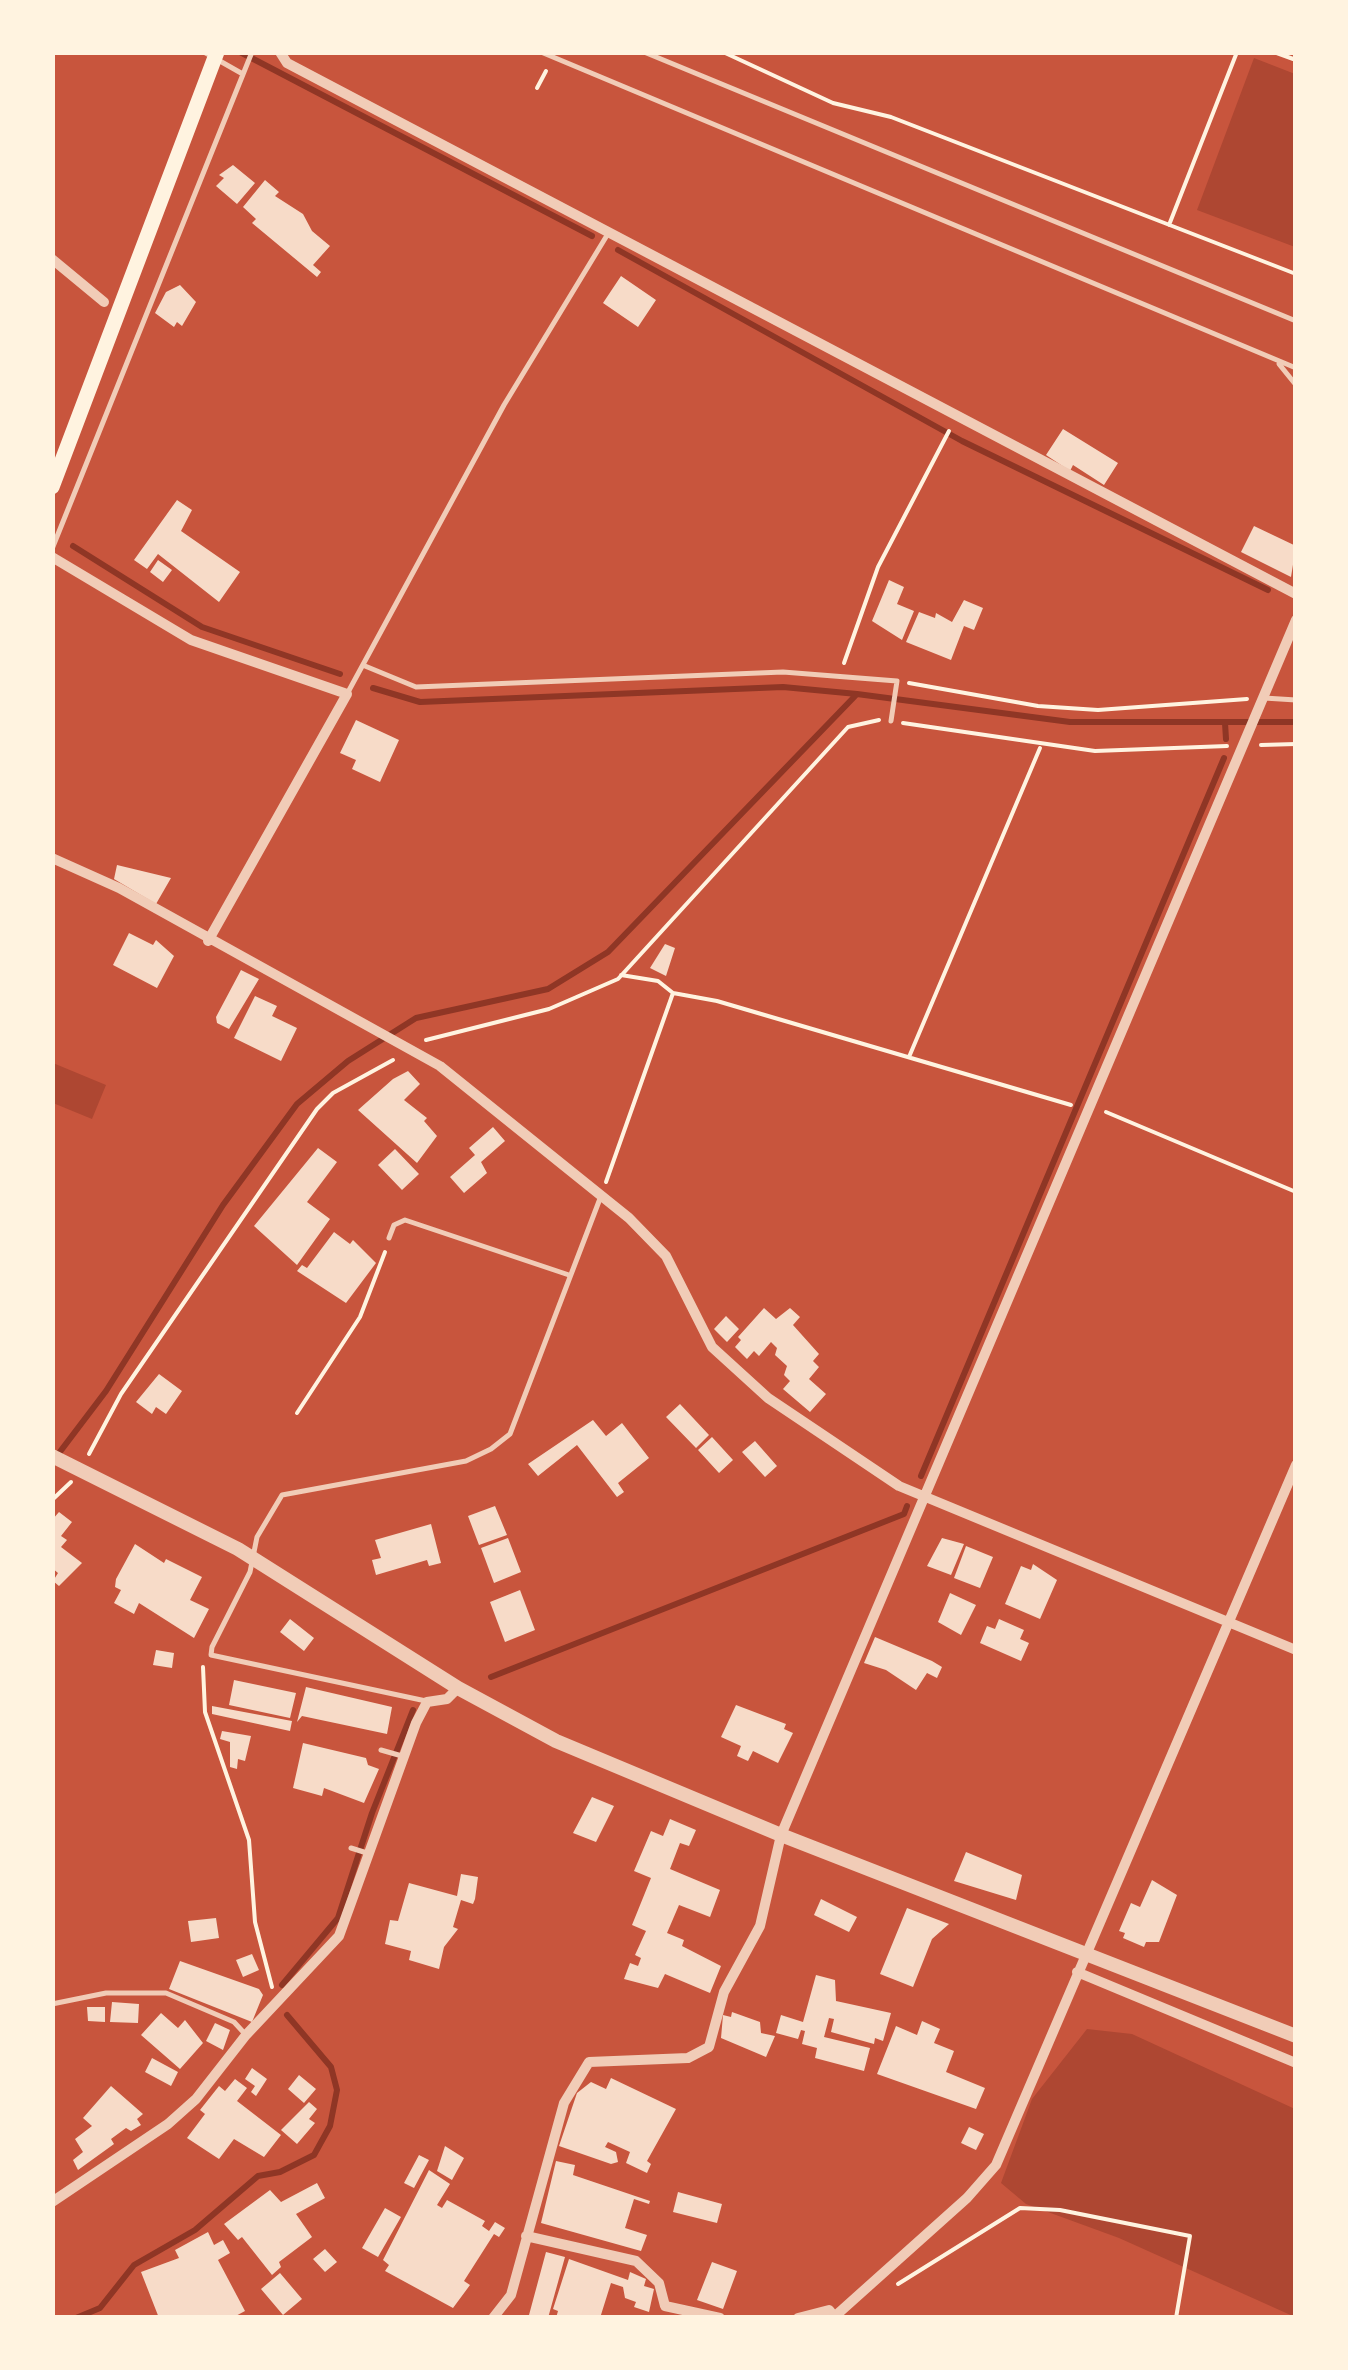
<!DOCTYPE html>
<style>
body{margin:0}
#map{position:relative;width:1348px;height:2370px;overflow:hidden;background:#c8553d;font-family:"Roboto Serif",serif}
canvas{display:block}
.frame{position:absolute;inset:0;border:55px solid #fff3e0;pointer-events:none}
</style>
<div id="map">
<canvas width="1348" height="2370"></canvas>
<div class="frame"></div>
</div>
<script>
const context = document.querySelector('canvas').getContext('2d');
context.lineJoin = 'round';
function fill(path, color) {
  context.fillStyle = color;
  context.fill(path, 'evenodd');
}
function shape(rows) {
  const path = new Path2D();
  for (const r of rows) {
    path.moveTo(r[0], r[1]);
    for (let i = 2; i < r.length; i += 2) path.lineTo(r[i], r[i + 1]);
  }
  return path;
}
function stroke(path, color, width, dash) {
  context.strokeStyle = color;
  context.lineWidth = width;
  context.lineCap = dash ? 'butt' : 'round';
  context.setLineDash(dash || []);
  context.stroke(path);
}
fill(shape([
 [1254,58,1295,74,1295,247,1197,210],
 [53,1063,106,1085,92,1119,53,1103],
 [1087,2029,1132,2034,1295,2109,1295,2317,1119,2238,1026,2204,1001,2183,1032,2099]
]), '#ae4732');
stroke(shape([
 [240,52,592,236],
 [618,250,962,441,1268,590],
 [73,546,202,627,340,674],
 [373,688,420,702,783,687,857,694],
 [1225,723,1226,739],
 [56,1457,106,1391,223,1205,297,1104,348,1061,416,1018,548,989,608,952,857,694,1070,722,1296,722],
 [921,1476,1224,758],
 [491,1677,904,1514,907,1506],
 [282,1985,338,1918,372,1813,413,1710],
 [76,2318,100,2308,134,2265,195,2230,258,2176,280,2172,314,2155,330,2126,337,2090,331,2067,287,2015]
]), '#8f3625', 6);
fill(shape([
 [233,165,255,183,237,204,216,186,224,178,219,175],
 [265,180,279,192,275,196,303,214,312,231,330,246,313,265,321,272,317,277,252,223,256,219,243,207],
 [621,276,656,300,638,327,603,303],
 [180,285,196,302,182,326,177,322,174,327,155,313,166,292],
 [1063,429,1118,463,1104,485,1073,465,1070,471,1046,455],
 [177,500,192,510,181,531,240,572,219,602,158,554,147,569,134,560],
 [1254,526,1296,546,1291,577,1241,552],
 [158,560,172,570,163,582,150,572],
 [889,580,904,587,897,604,914,611,902,640,872,621],
 [964,600,983,608,974,630,964,626,951,660,906,642,919,612,935,618,936,613,952,622],
 [356,720,399,740,380,782,352,769,356,760,340,753],
 [117,865,171,878,156,904,114,879],
 [129,933,153,945,156,940,174,956,157,988,113,965],
 [665,944,675,948,666,976,650,968],
 [241,970,259,979,229,1029,217,1023,216,1017],
 [255,996,277,1006,272,1016,297,1028,281,1061,234,1038],
 [408,1071,420,1084,404,1100,427,1118,424,1121,437,1136,417,1163,358,1110,393,1079],
 [493,1127,505,1141,481,1162,487,1173,464,1193,450,1177,475,1155,469,1148],
 [318,1148,337,1162,307,1202,330,1219,297,1265,254,1226],
 [395,1149,419,1174,402,1190,378,1165],
 [334,1232,350,1244,353,1240,376,1263,346,1303,297,1271,302,1265,307,1268],
 [764,1308,776,1319,790,1308,800,1317,793,1325,819,1354,813,1361,819,1367,809,1379,826,1394,810,1412,783,1389,790,1381,784,1375,787,1366,775,1355,777,1348,771,1342,759,1356,754,1351,747,1359,735,1347,741,1340,738,1337],
 [726,1316,739,1329,727,1342,714,1329],
 [159,1374,182,1391,166,1414,156,1407,152,1414,136,1402],
 [680,1404,709,1435,696,1448,666,1417],
 [593,1420,606,1436,622,1423,649,1458,618,1483,624,1492,617,1497,577,1445,538,1476,528,1464],
 [712,1437,733,1460,719,1473,698,1450],
 [755,1441,777,1466,765,1477,742,1452],
 [495,1506,507,1535,479,1545,468,1516],
 [59,1512,72,1522,61,1536,67,1540,61,1547,82,1563,59,1586,53,1581,58,1573,52,1568,52,1520],
 [431,1524,441,1563,429,1566,427,1560,376,1575,372,1560,381,1558,375,1540],
 [508,1538,521,1572,494,1583,481,1548],
 [942,1538,964,1544,951,1575,927,1566],
 [135,1544,164,1563,166,1559,202,1577,190,1600,209,1609,194,1638,139,1603,134,1614,114,1603,121,1590,115,1587,116,1579],
 [966,1546,993,1557,980,1588,954,1578],
 [1033,1564,1057,1580,1040,1619,1005,1604,1021,1566,1031,1570],
 [520,1590,535,1630,505,1642,490,1602],
 [950,1593,976,1605,961,1635,938,1622],
 [290,1619,314,1638,304,1651,280,1632],
 [999,1619,1024,1630,1020,1639,1029,1643,1021,1661,980,1643,987,1626,995,1629],
 [875,1637,932,1661,942,1667,937,1678,927,1673,916,1690,886,1670,864,1663],
 [156,1650,174,1653,172,1668,153,1665],
 [234,1680,296,1693,290,1718,229,1705],
 [306,1687,392,1707,387,1734,302,1716,297,1722],
 [736,1705,786,1724,784,1729,793,1733,778,1763,753,1751,748,1761,737,1756,741,1746,721,1737],
 [212,1706,292,1721,290,1731,212,1714],
 [222,1731,251,1736,245,1761,238,1759,237,1769,230,1767,230,1742,220,1739],
 [303,1743,366,1758,368,1765,379,1769,364,1803,324,1788,322,1796,293,1788],
 [592,1797,614,1806,596,1842,573,1833],
 [670,1819,696,1830,689,1846,680,1843,670,1869,720,1890,710,1917,679,1905,667,1933,684,1940,682,1946,721,1966,710,1993,665,1974,658,1988,624,1979,630,1963,638,1966,641,1958,635,1955,646,1931,632,1925,651,1878,634,1871,651,1831,663,1836],
 [966,1852,1022,1875,1016,1900,954,1881],
 [461,1874,478,1877,475,1899,473,1904,461,1900,453,1927,458,1929,444,1947,439,1969,409,1960,411,1951,385,1944,390,1920,398,1921,409,1883,457,1896],
 [1152,1880,1177,1895,1159,1942,1146,1942,1144,1947,1123,1938,1125,1933,1119,1931,1131,1903,1140,1907],
 [821,1899,857,1917,849,1932,814,1915],
 [907,1908,949,1924,932,1939,913,1987,880,1974],
 [216,1918,219,1938,191,1942,188,1921],
 [252,1954,259,1970,243,1977,236,1960],
 [180,1961,259,1989,263,1995,252,2022,169,1989],
 [816,1975,835,1980,836,2001,891,2013,883,2041,875,2038,874,2044,831,2032,834,2019,829,2018,824,2037,870,2048,864,2071,815,2058,817,2048,802,2044,805,2031,801,2030,798,2039,776,2033,781,2015,803,2022],
 [112,2002,139,2004,138,2023,110,2022],
 [87,2007,105,2007,105,2022,88,2021],
 [732,2012,760,2022,761,2033,775,2036,766,2057,721,2038,723,2015,731,2017],
 [161,2013,178,2028,185,2020,203,2043,180,2069,141,2035],
 [922,2021,940,2029,934,2043,954,2051,946,2072,985,2088,976,2109,877,2074,896,2026,917,2035],
 [215,2023,230,2030,223,2050,206,2041],
 [152,2058,178,2072,171,2086,145,2072],
 [252,2068,267,2079,256,2096,251,2092,255,2086,245,2079],
 [299,2075,316,2089,304,2103,288,2089],
 [611,2078,676,2109,647,2161,651,2164,647,2173,626,2163,630,2152,608,2142,605,2147,616,2152,618,2162,611,2164,559,2146,577,2093,591,2082,606,2089],
 [235,2079,247,2088,237,2101,281,2135,264,2157,234,2139,219,2159,187,2138,205,2114,200,2110,219,2086,225,2091],
 [111,2086,143,2114,137,2119,141,2125,131,2131,126,2128,111,2139,114,2144,78,2170,73,2160,83,2152,75,2139,92,2126,83,2118],
 [309,2102,317,2109,309,2119,315,2123,297,2144,281,2130],
 [969,2127,984,2134,976,2150,961,2143],
 [445,2146,464,2158,452,2180,437,2171],
 [419,2155,429,2160,414,2188,404,2183],
 [556,2161,575,2165,573,2175,650,2201,649,2204,634,2199,625,2228,647,2235,641,2251,541,2223],
 [429,2170,450,2184,437,2205,442,2208,447,2200,485,2221,482,2226,489,2231,495,2222,505,2228,499,2237,494,2234,464,2281,470,2285,453,2308,385,2271,389,2265,383,2260],
 [317,2183,325,2198,296,2214,312,2237,279,2262,281,2267,272,2275,242,2237,238,2240,224,2224,270,2190,281,2202],
 [678,2192,722,2204,717,2223,673,2212],
 [385,2208,401,2217,378,2257,362,2248],
 [208,2232,214,2245,223,2240,230,2253,218,2260,245,2311,232,2318,159,2318,141,2272,179,2258,175,2250],
 [325,2249,337,2262,325,2272,313,2259],
 [546,2252,565,2257,548,2318,540,2318,529,2315],
 [569,2259,628,2280,630,2272,646,2279,644,2286,654,2289,649,2312,634,2307,636,2302,625,2298,623,2287,611,2283,600,2318,556,2318,558,2311,553,2309],
 [712,2262,737,2271,723,2309,697,2300],
 [280,2273,302,2299,283,2315,261,2289]
]), '#f7dbc8');
stroke(shape([
 [723,52,833,103,891,117,1296,274],
 [1274,52,1296,60],
 [537,88,546,71],
 [1169,225,1237,52],
 [844,663,878,567,949,431],
 [909,683,1038,706,1098,710,1247,699],
 [903,723,1095,751,1227,746],
 [1261,745,1296,744],
 [621,975,658,981,673,993,717,1001,1071,1105],
 [426,1040,549,1009,618,979,848,727,879,720],
 [909,1057,1040,748],
 [1106,1112,1296,1192],
 [606,1182,673,993],
 [297,1413,360,1317,385,1252],
 [89,1454,121,1394,317,1109,333,1093,393,1060],
 [52,1500,71,1482],
 [203,1667,205,1712,249,1840,255,1922,272,1987],
 [898,2284,1020,2208,1060,2210,1190,2236,1176,2318]
]), '#fff3e0', 4);
stroke(shape([
 [204,52,241,73],
 [541,52,1296,368],
 [644,52,1296,321],
 [1279,364,1296,385],
 [52,549,252,52],
 [365,666,416,687,783,672,897,681,891,721],
 [347,694,504,405,609,232],
 [1264,698,1296,700],
 [389,1238,394,1225,405,1220,569,1275],
 [426,1701,211,1655,212,1647,250,1572,257,1537,282,1495,466,1461,491,1449,510,1434,601,1196],
 [381,1750,402,1756],
 [351,1848,367,1853],
 [52,2004,106,1993,166,1993,234,2022,246,2035]
]), '#f1ccb7', 5);
stroke(shape([
 [280,52,287,63,1296,594],
 [52,259,104,302],
 [52,557,191,640,347,694,208,941],
 [52,858,119,888,440,1066,629,1218,666,1256,712,1347,768,1398,899,1486,1296,1650],
 [1077,1972,1296,2063],
 [52,2202,168,2124,196,2099,246,2035,339,1936,416,1723,427,1702,447,1699,458,1688],
 [526,2236,636,2261,659,2283,665,2306,720,2318],
 [493,2318,511,2295,564,2103,589,2062,688,2058,709,2047,724,1992,760,1926,781,1835,1296,620],
 [798,2318,829,2310,834,2316],
 [833,2318,967,2198,996,2165,1296,1465]
]), '#f1ccb7', 10);
stroke(shape([
 [52,1456,238,1549,458,1688,556,1741,781,1835,1296,2036]
]), '#f1ccb7', 14);
stroke(shape([
 [52,487,217,52]
]), '#fff3e0', 15);
</script>
